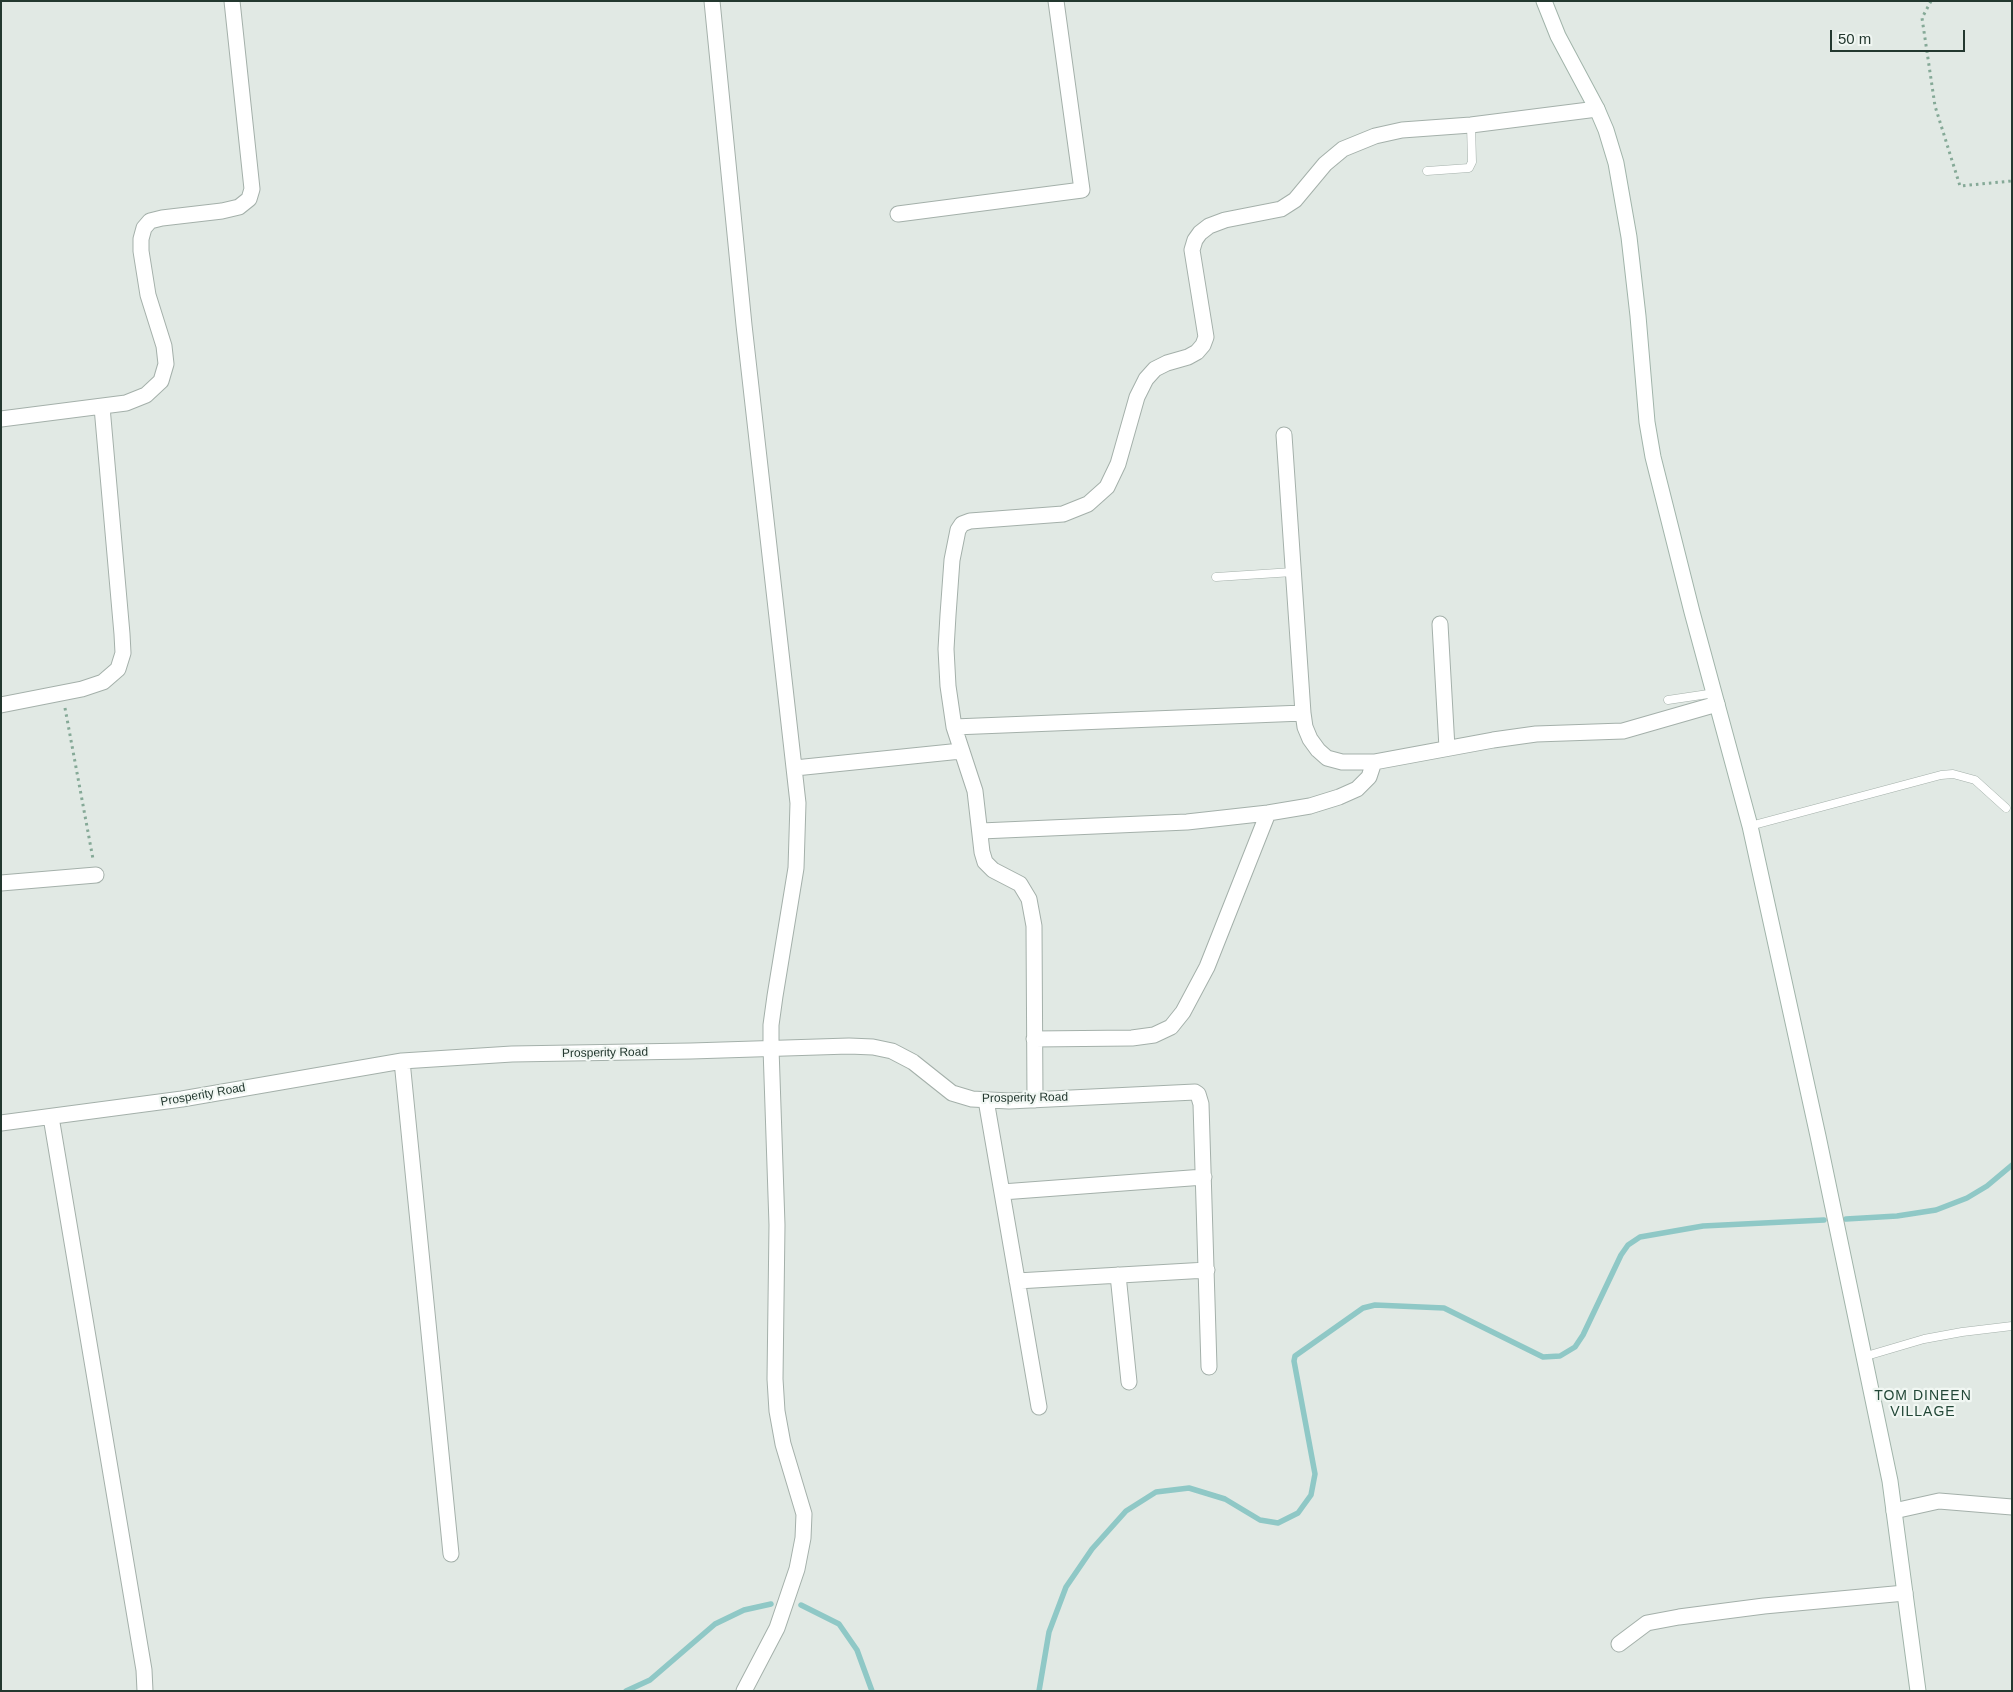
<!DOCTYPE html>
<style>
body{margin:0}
#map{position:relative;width:2013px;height:1692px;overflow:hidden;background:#e1e9e4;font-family:Helvetica,sans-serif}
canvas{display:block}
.frame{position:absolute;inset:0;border:2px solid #23382f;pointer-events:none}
.scale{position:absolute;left:1830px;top:30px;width:135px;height:22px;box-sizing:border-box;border:2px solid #23382f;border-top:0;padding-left:6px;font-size:15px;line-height:18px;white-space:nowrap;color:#23382f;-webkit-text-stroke:4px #f1f7f3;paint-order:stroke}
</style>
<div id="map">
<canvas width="2013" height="1692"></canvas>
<div class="frame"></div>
<div class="scale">50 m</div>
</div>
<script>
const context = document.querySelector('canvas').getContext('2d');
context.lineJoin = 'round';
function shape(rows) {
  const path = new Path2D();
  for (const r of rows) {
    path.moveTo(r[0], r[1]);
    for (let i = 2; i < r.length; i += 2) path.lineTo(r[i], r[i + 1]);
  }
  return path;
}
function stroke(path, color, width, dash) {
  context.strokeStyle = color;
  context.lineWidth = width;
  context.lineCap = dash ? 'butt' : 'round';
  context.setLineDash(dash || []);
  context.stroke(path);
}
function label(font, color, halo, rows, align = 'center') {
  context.font = font + ' Helvetica,sans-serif';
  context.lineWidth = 4.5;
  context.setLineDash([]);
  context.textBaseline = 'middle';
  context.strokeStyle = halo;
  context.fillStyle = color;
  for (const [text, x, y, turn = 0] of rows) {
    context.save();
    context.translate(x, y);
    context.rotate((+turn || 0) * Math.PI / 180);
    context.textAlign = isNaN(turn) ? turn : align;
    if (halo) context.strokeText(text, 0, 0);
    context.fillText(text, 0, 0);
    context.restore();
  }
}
stroke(shape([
 [1846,1219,1897,1216,1936,1210,1967,1198,1987,1186,2012,1165],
 [801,1605,839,1624,857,1650,872,1691],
 [626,1691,650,1680,715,1624,744,1610,771,1604],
 [1039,1691,1049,1632,1066,1587,1092,1549,1126,1511,1156,1492,1189,1488,1225,1499,1260,1520,1278,1523,1298,1513,1311,1495,1315,1474,1294,1361,1295,1356,1363,1308,1375,1305,1444,1308,1543,1357,1560,1356,1575,1347,1583,1335,1621,1255,1628,1245,1640,1237,1703,1226,1824,1220]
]), '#8fc8c6', 5.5);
const lane = shape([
 [1427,171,1469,168,1472,162,1471,125],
 [1216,577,1293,572],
 [1668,700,1715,693],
 [1750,826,1941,775,1953,774,1975,780,2006,808],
 [1863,1357,1924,1339,1962,1332,2012,1326]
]);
const street = shape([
 [712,1,744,325,798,803,796,868,775,996,771,1025,771,1048,777,1225,775,1379,777,1411,783,1444,804,1514,803,1538,797,1569,777,1628,744,1691],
 [898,214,1082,190,1056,1],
 [1,419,126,403,146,395,161,381,166,364,164,346,148,295,141,251,141,239,144,228,150,221,162,218,222,211,239,207,249,199,252,189,232,1],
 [1284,435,1303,713,1305,727,1310,739,1318,750,1327,758,1342,762,1374,762,1493,740,1536,734,1623,731,1717,704],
 [1440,624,1447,748],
 [1,705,82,689,103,682,118,669,123,653,122,634,102,407],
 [954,727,1303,713],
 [795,768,961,751],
 [981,831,1187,822,1268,813,1310,806,1339,797,1357,789,1369,777,1374,762],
 [1,883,96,875],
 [1034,1039,1132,1038,1154,1035,1171,1027,1183,1012,1207,967,1268,813],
 [402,1061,451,1554],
 [986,1100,1039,1407],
 [1035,1100,1034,926,1029,899,1020,884,993,870,985,862,982,852,975,791,954,727,948,686,946,649,948,615,952,560,958,530,962,524,970,521,1063,514,1088,504,1107,487,1118,464,1137,397,1146,379,1155,369,1167,363,1188,357,1197,352,1203,345,1206,337,1192,250,1195,240,1200,233,1209,226,1225,220,1281,209,1295,200,1325,164,1343,149,1375,136,1402,130,1471,125,1597,109],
 [51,1117,144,1670,145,1691],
 [1,1123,182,1099,402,1061,512,1054,691,1051,849,1046,873,1047,892,1051,913,1062,952,1093,972,1099,1009,1101,1195,1092,1198,1094,1201,1104,1209,1367],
 [1002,1192,1204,1177],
 [1118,1275,1129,1382],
 [1017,1281,1207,1270],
 [1894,1511,1939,1501,2012,1507],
 [1619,1644,1647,1623,1679,1617,1764,1606,1905,1593]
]);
const secondary = shape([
 [1544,1,1558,36,1597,109,1606,130,1616,163,1629,237,1638,316,1647,422,1653,457,1692,612,1750,826,1818,1136,1890,1481,1918,1691]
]);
stroke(lane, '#a4b0aa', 9);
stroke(street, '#a4b0aa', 17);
stroke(secondary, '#a1b4aa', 17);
stroke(shape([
 [1931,1,1922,18,1935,106,1960,186,2012,181],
 [65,708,93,859]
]), '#85a997', 3, [2.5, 4]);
stroke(lane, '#fff', 8);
stroke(street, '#fff', 15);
stroke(secondary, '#fff', 15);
label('12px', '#23382f', '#f1f7f3', [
 ["Prosperity Road",605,1053,-1],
 ["Prosperity Road",203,1095,-10],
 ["Prosperity Road",1025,1098,-1]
]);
context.letterSpacing = '1px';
label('14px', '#224737', '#f1f7f3', [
 ["TOM DINEEN",1923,1396],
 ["VILLAGE",1923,1412]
]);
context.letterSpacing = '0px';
</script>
